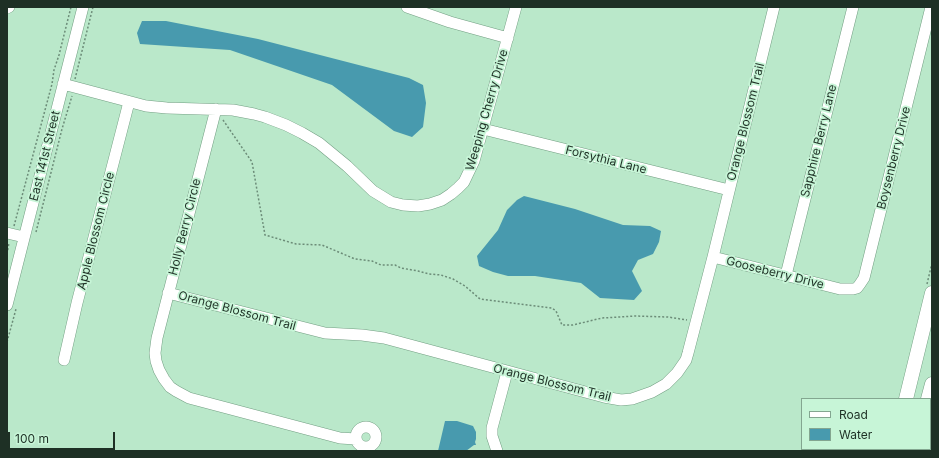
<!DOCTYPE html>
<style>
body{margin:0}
#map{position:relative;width:939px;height:458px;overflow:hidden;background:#bae8ca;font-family:Inter,sans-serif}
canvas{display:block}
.frame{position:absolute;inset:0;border:8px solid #1e3025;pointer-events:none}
.legend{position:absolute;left:801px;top:398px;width:130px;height:52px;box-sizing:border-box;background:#c7f5d7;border:1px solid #83a690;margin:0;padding:5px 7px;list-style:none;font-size:12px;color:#1e3025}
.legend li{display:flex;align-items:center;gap:8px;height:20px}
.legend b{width:20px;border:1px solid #83a690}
.scale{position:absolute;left:8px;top:432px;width:107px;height:18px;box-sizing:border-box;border:2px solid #1e3025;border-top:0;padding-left:5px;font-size:12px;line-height:14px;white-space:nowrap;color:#1e3025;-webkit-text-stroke:3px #c7f5d7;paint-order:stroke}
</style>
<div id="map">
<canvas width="939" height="458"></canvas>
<div class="frame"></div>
<ul class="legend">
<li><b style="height:5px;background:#fff"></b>Road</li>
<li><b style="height:11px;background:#489aae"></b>Water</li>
</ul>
<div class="scale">100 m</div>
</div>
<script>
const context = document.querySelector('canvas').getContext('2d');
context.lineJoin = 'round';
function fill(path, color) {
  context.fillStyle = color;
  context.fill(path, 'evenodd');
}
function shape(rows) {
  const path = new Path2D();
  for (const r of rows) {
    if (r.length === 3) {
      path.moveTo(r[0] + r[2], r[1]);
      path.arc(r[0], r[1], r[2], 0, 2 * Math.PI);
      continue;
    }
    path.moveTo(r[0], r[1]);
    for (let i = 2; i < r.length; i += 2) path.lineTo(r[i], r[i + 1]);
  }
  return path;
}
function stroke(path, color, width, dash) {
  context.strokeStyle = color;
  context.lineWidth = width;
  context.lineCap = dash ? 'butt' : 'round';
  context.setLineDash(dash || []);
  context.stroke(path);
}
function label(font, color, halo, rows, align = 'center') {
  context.font = font + ' Inter,sans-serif';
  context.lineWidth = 3.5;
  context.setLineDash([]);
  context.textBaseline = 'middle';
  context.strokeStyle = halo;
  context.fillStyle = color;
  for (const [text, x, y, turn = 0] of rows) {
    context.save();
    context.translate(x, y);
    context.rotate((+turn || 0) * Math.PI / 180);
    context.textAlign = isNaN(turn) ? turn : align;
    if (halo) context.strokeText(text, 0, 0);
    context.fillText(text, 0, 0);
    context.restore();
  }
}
fill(shape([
 [142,21,166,21,258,39,409,78,423,85,426,103,423,127,412,137,394,131,332,85,230,50,140,44,137,33],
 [524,196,575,209,623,225,650,226,661,231,659,242,653,254,638,260,632,271,642,291,634,300,600,298,581,283,535,276,508,276,493,272,479,266,477,256,498,230,507,210,517,200],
 [445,421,457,421,473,426,476,432,476,439,475,442,476,445,474,445,466,451,438,451]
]), '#489aae');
const minor = shape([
 [407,7,450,22,508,38],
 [7,8,9,7],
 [63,84,146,106,167,108,233,110,254,114,265,117,286,125,302,133,319,143,347,166,373,191,391,202,403,205,418,206,430,204,442,200,451,194,458,188,464,182,474,161,516,7],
 [216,109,157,338,155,353,156,361,159,370,164,379,170,387,176,391,189,398,340,438,356,439],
 [483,129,729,190],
 [7,233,24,237],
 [713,257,840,289,853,289,857,288,860,284,864,278,931,7],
 [786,275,853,7],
 [168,293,325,333,362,335,384,338,604,397,621,400,632,399,652,392,666,384,677,373,686,360,688,353,713,257,774,7],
 [7,305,83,7],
 [64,360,77,303,129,102],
 [930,426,932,427],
 [366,437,10],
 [497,451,492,436,492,428,507,372]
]);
const major = shape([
 [906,399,932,293],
 [928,399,932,384],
 [893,451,894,449],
 [915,451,916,449]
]);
stroke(minor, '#739f83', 12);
stroke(major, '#739f83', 15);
stroke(shape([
 [75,79,93,7],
 [223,120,252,162,265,235,296,244,322,245,355,259,372,261,381,265,395,265,401,268,418,271,429,274,441,275,453,279,465,286,480,299,552,308,556,311,562,325,573,325,602,318,636,316,668,317,687,320],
 [14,226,52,84,54,70,59,55,71,7],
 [36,232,62,129,72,96],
 [7,254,9,243],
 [927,284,932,263],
 [7,342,16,309],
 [930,442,932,442]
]), '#6c8c78', 1.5, [2, 2]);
stroke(minor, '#fff', 11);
stroke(major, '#fff', 14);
label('12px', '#1e3025', '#c7f5d7', [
 ["Weeping Cherry Drive",487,110,-74],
 ["Orange Blossom Trail",746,122,-76],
 ["Sapphire Berry Lane",819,141,-76],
 ["East 141st Street",45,156,-76],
 ["Boysenberry Drive",894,158,-76],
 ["Forsythia Lane",606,160,14],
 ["Holly Berry Circle",185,227,-76],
 ["Apple Blossom Circle",96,231,-76],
 ["Gooseberry Drive",775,273,14],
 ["Orange Blossom Trail",237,311,15],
 ["Orange Blossom Trail",552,383,14]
]);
</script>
